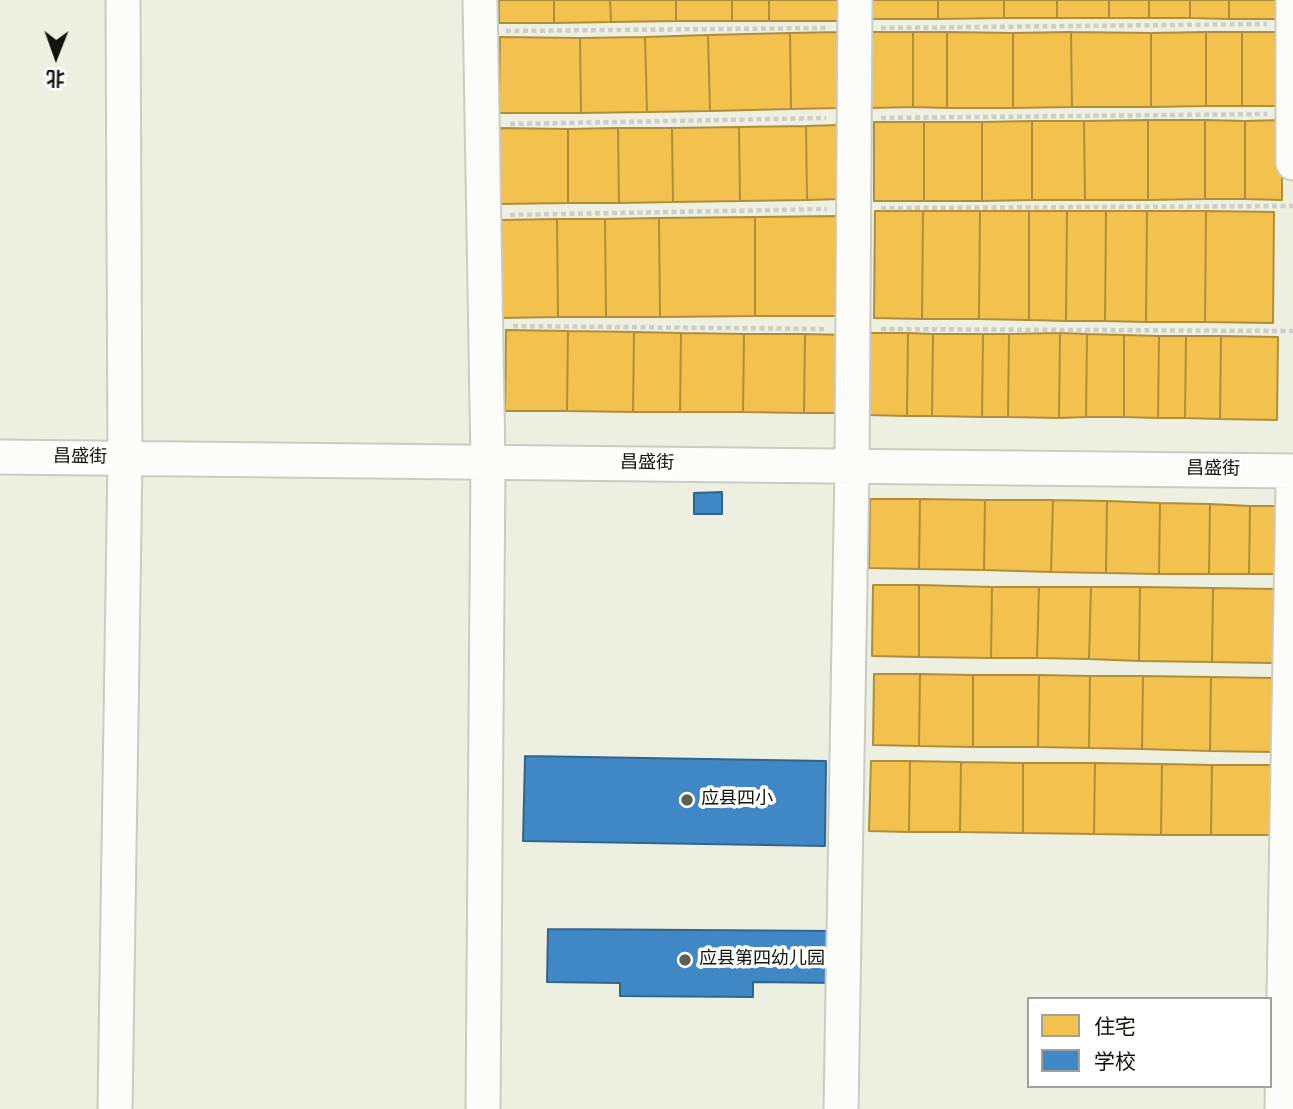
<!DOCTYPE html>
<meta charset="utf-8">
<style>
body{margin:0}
#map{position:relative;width:1293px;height:1109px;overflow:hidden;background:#edefe1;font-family:"Source Sans 3","Noto Sans SC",sans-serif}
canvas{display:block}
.legend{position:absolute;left:1027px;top:997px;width:245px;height:91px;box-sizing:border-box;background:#fff;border:2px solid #a0a19d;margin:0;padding:9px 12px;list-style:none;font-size:21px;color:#12130a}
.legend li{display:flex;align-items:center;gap:14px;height:35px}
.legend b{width:35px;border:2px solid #a0a19d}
.north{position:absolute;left:21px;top:21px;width:70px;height:70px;-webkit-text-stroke:5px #fff;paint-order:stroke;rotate:181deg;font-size:19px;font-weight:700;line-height:28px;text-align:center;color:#12130a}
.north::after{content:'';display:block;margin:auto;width:24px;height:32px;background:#12130a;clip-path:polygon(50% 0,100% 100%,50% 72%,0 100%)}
</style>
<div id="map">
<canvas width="1293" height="1109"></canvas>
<ul class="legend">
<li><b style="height:19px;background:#f2c14e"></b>住宅</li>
<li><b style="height:19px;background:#3f88c5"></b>学校</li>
</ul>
<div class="north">北</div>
</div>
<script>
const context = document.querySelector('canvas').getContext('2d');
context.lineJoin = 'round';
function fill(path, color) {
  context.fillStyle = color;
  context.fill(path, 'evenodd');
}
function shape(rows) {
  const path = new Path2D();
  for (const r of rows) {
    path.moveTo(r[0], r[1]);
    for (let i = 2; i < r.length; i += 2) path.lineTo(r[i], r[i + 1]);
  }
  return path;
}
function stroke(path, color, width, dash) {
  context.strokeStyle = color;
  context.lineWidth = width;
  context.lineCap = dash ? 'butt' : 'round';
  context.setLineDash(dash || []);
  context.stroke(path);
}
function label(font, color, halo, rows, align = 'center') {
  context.font = font + ' "Source Sans 3","Noto Sans SC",sans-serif';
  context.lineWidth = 7;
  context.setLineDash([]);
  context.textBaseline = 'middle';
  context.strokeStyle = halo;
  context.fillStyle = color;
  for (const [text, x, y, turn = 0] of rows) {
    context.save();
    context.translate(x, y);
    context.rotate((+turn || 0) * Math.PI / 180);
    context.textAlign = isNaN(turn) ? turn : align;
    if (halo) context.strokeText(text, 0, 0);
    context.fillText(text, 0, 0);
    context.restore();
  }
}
const homes = shape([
 [499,0,554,0,554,23,499,23,499,0],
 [554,0,610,0,611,22,554,23,554,0],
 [610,0,676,0,676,21,611,22,610,0],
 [676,0,732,0,732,21,676,21,676,0],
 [732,0,769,0,769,21,732,21,732,0],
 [769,0,842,0,842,21,769,21,769,0],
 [872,0,938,0,938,19,872,19,872,0],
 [938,0,1004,0,1004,18,938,19,938,0],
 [1004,0,1057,0,1057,18,1004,18,1004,0],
 [1057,0,1109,0,1109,18,1057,18,1057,0],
 [1109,0,1149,0,1149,18,1109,18,1109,0],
 [1149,0,1190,0,1190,18,1149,18,1149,0],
 [1190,0,1229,0,1229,19,1190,18,1190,0],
 [1229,0,1279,0,1279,19,1229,19,1229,0],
 [838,32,840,108,791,109,790,33,838,32],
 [870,32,913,32,913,107,870,108,870,32],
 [913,32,947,32,947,108,913,107,913,32],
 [947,32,1013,33,1013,108,947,108,947,32],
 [1071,32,1072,107,1013,108,1013,33,1071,32],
 [1071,32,1151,33,1151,107,1072,107,1071,32],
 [1206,32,1206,106,1151,107,1151,33,1206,32],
 [1206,32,1242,32,1242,106,1206,106,1206,32],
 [1242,32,1280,32,1280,106,1242,106,1242,32],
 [790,33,791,109,710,111,708,35,790,33],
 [708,35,710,111,647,112,645,37,708,35],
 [500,37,580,38,581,113,499,113,500,37],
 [645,37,647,112,581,113,580,38,645,37],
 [1148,120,1148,200,1085,200,1084,121,1148,120],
 [1148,120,1205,120,1205,199,1148,200,1148,120],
 [1205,120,1245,121,1245,199,1205,199,1205,120],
 [1282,120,1282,200,1245,199,1245,121,1282,120],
 [1032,121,1032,200,982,201,982,122,1032,121],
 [1032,121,1084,121,1085,200,1032,200,1032,121],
 [874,122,924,122,924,201,874,201,874,122],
 [924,122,982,122,982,201,924,201,924,122],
 [841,125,842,199,807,200,806,126,841,125],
 [806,126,807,200,740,201,739,127,806,126],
 [739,127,740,201,673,202,672,128,739,127],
 [499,128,568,129,568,203,499,204,499,128],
 [618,128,619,203,568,203,568,129,618,128],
 [618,128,672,128,673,202,619,203,618,128],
 [875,211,923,211,922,319,874,318,875,211],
 [923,211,980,211,979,319,922,319,923,211],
 [980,211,1029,211,1029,320,979,319,980,211],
 [1029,211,1067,211,1066,321,1029,320,1029,211],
 [1067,211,1106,211,1105,321,1066,321,1067,211],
 [1106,211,1147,211,1146,322,1105,321,1106,211],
 [1147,211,1206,211,1205,322,1146,322,1147,211],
 [1206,211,1274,212,1273,323,1205,322,1206,211],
 [842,216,843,316,755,316,755,217,842,216],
 [755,217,755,316,660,317,659,218,755,217],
 [659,218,660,317,606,317,605,219,659,218],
 [557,219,605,219,606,317,558,317,557,219],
 [557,219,558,317,502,318,501,220,557,219],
 [506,330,568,331,567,411,505,411,506,330],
 [568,331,634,332,633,412,567,411,568,331],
 [634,332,681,333,680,412,633,412,634,332],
 [681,333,744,334,743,412,680,412,681,333],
 [870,333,908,333,907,416,869,415,870,333],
 [908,333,933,334,932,416,907,416,908,333],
 [1060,333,1059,418,1008,417,1009,334,1060,333],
 [1060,333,1087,334,1086,417,1059,418,1060,333],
 [744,334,805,334,804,413,743,412,744,334],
 [805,334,846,335,844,413,804,413,805,334],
 [933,334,983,334,982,417,932,416,933,334],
 [983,334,1009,334,1008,417,982,417,983,334],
 [1087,334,1124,335,1124,417,1086,417,1087,334],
 [1124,335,1159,336,1158,418,1124,417,1124,335],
 [1159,336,1186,336,1185,418,1158,418,1159,336],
 [1186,336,1221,336,1220,419,1185,418,1186,336],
 [1221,336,1278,337,1277,420,1220,419,1221,336],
 [870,499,920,499,919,569,869,568,870,499],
 [920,499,985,500,984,570,919,569,920,499],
 [985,500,1053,500,1051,572,984,570,985,500],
 [1053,500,1107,501,1106,573,1051,572,1053,500],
 [1107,501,1160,503,1159,574,1106,573,1107,501],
 [1160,503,1210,504,1209,574,1159,574,1160,503],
 [1210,504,1250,506,1249,574,1209,574,1210,504],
 [1250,506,1279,506,1278,574,1249,574,1250,506],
 [873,585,919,585,919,657,872,656,873,585],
 [919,585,992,587,991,658,919,657,919,585],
 [992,587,1039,587,1037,658,991,658,992,587],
 [1039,587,1091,587,1089,659,1037,658,1039,587],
 [1091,587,1140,587,1139,661,1089,659,1091,587],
 [1140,587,1213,588,1212,662,1139,661,1140,587],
 [1213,588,1274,589,1273,663,1212,662,1213,588],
 [874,674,920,674,919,746,873,745,874,674],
 [920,674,973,675,973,747,919,746,920,674],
 [973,675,1039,675,1038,747,973,747,973,675],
 [1039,675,1090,676,1089,748,1038,747,1039,675],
 [1090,676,1143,676,1142,749,1089,748,1090,676],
 [1143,676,1211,677,1210,751,1142,749,1143,676],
 [1211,677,1274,678,1273,752,1210,751,1211,677],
 [871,761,910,761,909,832,869,831,871,761],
 [910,761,961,762,960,832,909,832,910,761],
 [961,762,1023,763,1023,833,960,832,961,762],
 [1023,763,1095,763,1094,834,1023,833,1023,763],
 [1095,763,1162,764,1161,835,1094,834,1095,763],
 [1162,764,1212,765,1211,835,1161,835,1162,764],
 [1212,765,1272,765,1271,835,1211,835,1212,765]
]);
fill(homes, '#f2c14e');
stroke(homes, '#af8d3a', 2);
const schools = shape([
 [722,492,722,514,694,514,694,493,722,492],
 [525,756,826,761,825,846,523,841,525,756],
 [548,929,838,931,837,983,753,982,753,997,620,996,620,983,547,982,548,929]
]);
fill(schools, '#3f88c5');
stroke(schools, '#32658d', 2);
const minor = shape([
 [480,0,488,462,483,1109],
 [1293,0,1293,163],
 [0,457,1293,471],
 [115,1109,125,459,123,0],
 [841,1109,852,466,855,0],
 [1282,1109,1293,486]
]);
stroke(minor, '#caccc1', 37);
stroke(shape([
 [881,28,1267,24],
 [506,31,826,28],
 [881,118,1267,114],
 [510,124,826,118],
 [881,208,1293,206],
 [510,215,827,209],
 [513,326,827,329],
 [881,329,1293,331]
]), '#cdcec9', 4.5, [5, 3.5]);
stroke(minor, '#fcfdfa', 33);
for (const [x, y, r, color] of [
 [687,800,7,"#5f6055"],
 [685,960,7,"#5f6055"]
]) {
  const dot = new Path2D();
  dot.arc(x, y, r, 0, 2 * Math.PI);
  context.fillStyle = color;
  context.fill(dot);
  stroke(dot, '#fff', 2.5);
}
label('18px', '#12130a', '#fff', [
 ["昌盛街",80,458,1],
 ["昌盛街",647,464,1],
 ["昌盛街",1213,470,1]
]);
label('18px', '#12130a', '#fff', [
 ["应县四小",701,800],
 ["应县第四幼儿园",699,960]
], 'left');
</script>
